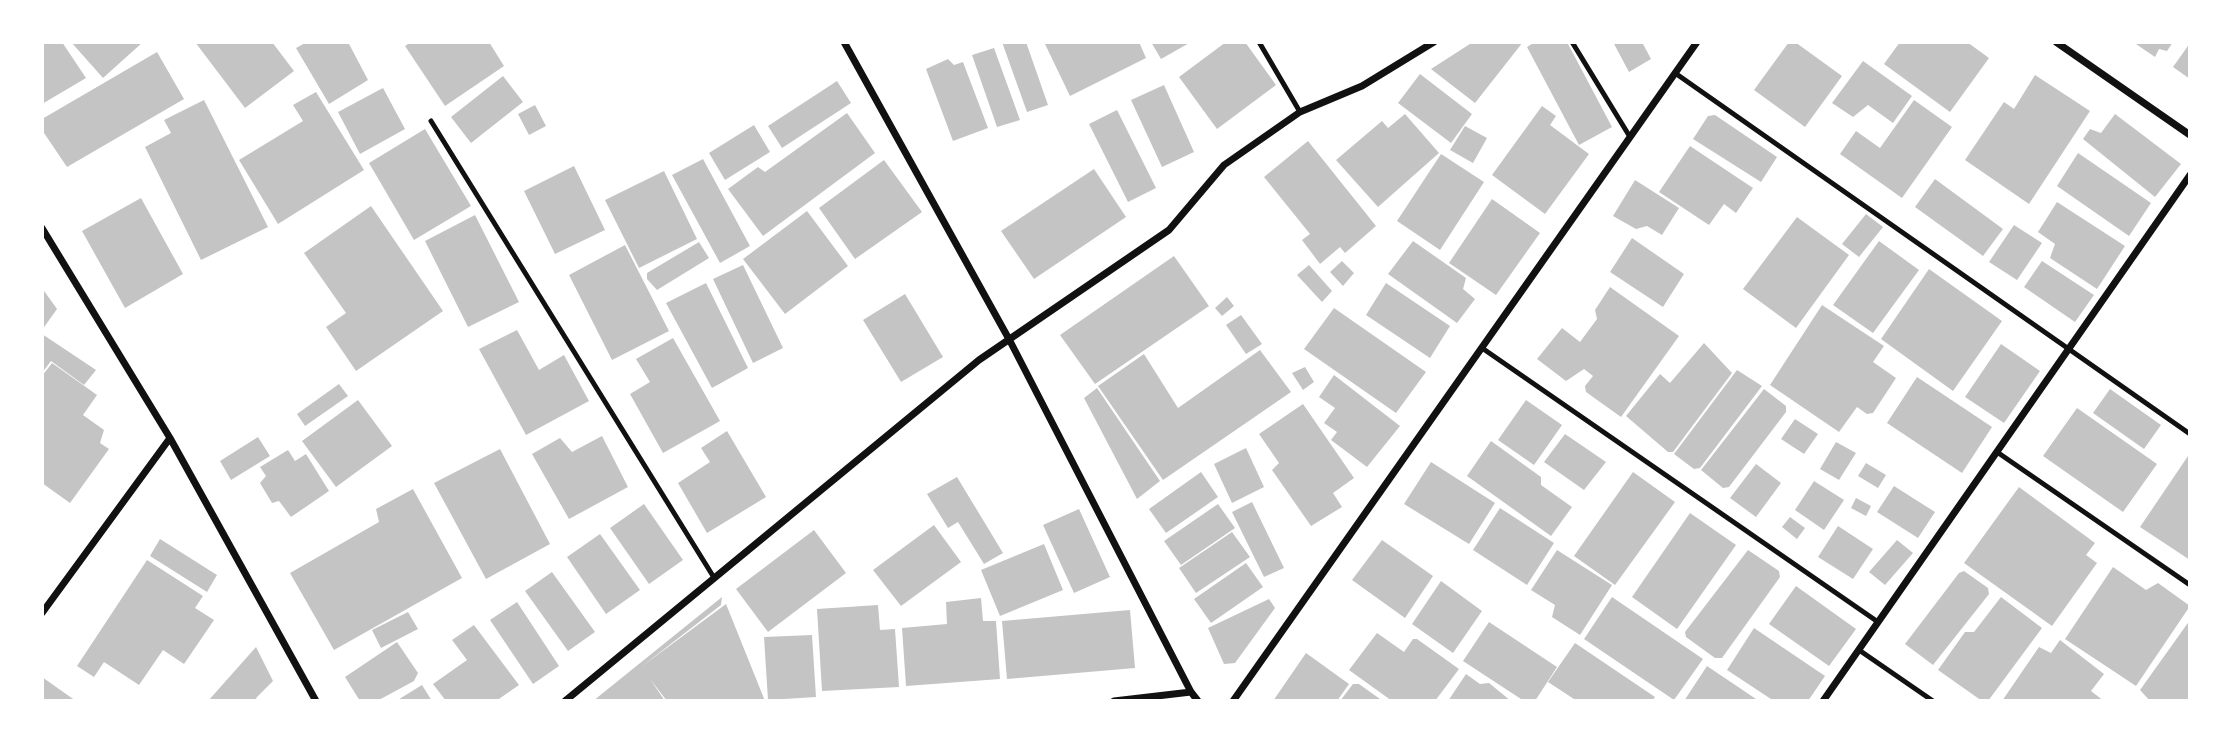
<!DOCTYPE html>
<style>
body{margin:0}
#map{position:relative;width:2232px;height:743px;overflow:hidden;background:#fff;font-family:"Space Grotesk",sans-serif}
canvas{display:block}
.frame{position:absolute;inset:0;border:44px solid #fff;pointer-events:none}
</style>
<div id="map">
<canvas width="2232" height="743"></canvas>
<div class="frame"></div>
</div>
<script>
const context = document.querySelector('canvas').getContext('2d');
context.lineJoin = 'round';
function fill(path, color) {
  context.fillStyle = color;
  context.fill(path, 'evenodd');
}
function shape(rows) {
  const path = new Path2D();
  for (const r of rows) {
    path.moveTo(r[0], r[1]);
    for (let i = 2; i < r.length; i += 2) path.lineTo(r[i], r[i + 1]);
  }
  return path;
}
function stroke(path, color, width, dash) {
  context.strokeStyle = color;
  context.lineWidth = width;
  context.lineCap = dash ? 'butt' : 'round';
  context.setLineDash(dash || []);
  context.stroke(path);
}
fill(shape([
 [42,42,62,42,86,78,42,104],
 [71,42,143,42,103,78],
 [195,42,272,42,294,71,245,108],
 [307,42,348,42,368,80,329,104,296,48],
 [411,42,489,42,504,66,445,106,405,46],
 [1002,42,1026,42,1048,105,1027,112],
 [1044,42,1139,42,1146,58,1070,96],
 [1151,42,1191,42,1161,59],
 [1226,42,1245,42,1276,85,1217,129,1179,77],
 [1473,42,1523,42,1475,103,1431,69],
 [1535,42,1567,42,1612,127,1579,145,1527,47],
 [1613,42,1642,42,1651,59,1629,72],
 [1789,42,1795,42,1842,76,1805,127,1754,90],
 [1900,42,1967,42,1989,58,1950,112,1884,64],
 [2133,42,2173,42,2167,51,2159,49,2155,57],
 [2190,43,2190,79,2173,67],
 [994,48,1020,120,997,127,972,55],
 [157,52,184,99,67,167,42,130,42,119],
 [948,59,954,65,963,62,988,128,953,141,926,69],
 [1863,61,1912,96,1893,123,1868,105,1853,117,1832,103],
 [1420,74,1472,114,1451,143,1398,103],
 [2035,75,2090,111,2029,204,1965,160,2004,102,2014,109],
 [503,76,523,102,471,143,451,117],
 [837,81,851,103,782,148,768,126],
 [1164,85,1194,152,1162,167,1131,100],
 [383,88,405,129,360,154,338,112],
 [316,92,364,170,278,224,239,160,303,121,293,105],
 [204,100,268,227,201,260,145,147,171,133,164,120],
 [1914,100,1952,127,1902,198,1840,154,1856,131,1880,148],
 [535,105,546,126,529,135,518,114],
 [1542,106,1556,116,1550,125,1589,154,1545,214,1492,175],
 [1117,110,1156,188,1128,202,1089,124],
 [847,113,875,153,763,236,728,189,758,167,765,172],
 [1405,114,1439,153,1378,207,1336,160,1382,121,1388,128],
 [2115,114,2181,164,2155,197,2083,139,2090,129,2101,133],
 [1715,115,1777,157,1761,182,1693,139,1708,116],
 [754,125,770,152,725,180,709,153],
 [1465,126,1487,138,1473,163,1450,150],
 [425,129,471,206,414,240,369,163],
 [1308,141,1376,226,1345,253,1340,247,1320,264,1302,240,1310,234,1264,177],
 [1690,146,1753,188,1736,213,1724,204,1709,225,1659,192],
 [2078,153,2151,203,2129,236,2057,186],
 [1441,154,1484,182,1440,250,1397,221],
 [703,159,750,246,720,263,672,175],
 [884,160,922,212,855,259,819,208],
 [574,166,605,230,555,254,524,191],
 [1094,169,1126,217,1034,279,1001,231],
 [664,171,697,239,639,268,605,200],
 [1935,179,2003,229,1983,256,1915,207],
 [1635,180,1679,208,1662,235,1647,226,1636,229,1613,216],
 [141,198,183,274,125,308,82,231],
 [1492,199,1540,233,1496,295,1449,263],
 [2057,202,2125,246,2097,289,2050,258,2055,244,2038,232],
 [371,206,443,311,356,371,326,327,346,313,304,253],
 [807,211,848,266,785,314,743,259],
 [1866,214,1883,227,1859,257,1842,244],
 [475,215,519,302,468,327,425,241],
 [1797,217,1849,255,1796,328,1743,289],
 [2014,225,2042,243,2017,280,1989,262],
 [1632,238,1684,274,1663,307,1610,272],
 [1413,241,1466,278,1463,289,1475,299,1457,323,1388,274],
 [1879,241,1919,270,1873,333,1833,305],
 [699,242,709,258,657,290,647,279,647,273],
 [625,245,669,331,612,360,569,275],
 [1174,256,1209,306,1095,384,1060,335],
 [1342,261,1354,273,1343,286,1330,272],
 [2042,261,2094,295,2075,322,2024,287],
 [743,265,783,348,753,363,713,279],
 [1309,265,1332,291,1322,302,1297,275],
 [1929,269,2002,321,1953,391,1881,339],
 [706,283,748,368,712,388,666,303],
 [1386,283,1450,326,1430,358,1366,315],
 [1610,287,1679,336,1621,417,1586,392,1585,386,1593,376,1584,369,1566,381,1537,359,1562,328,1580,342,1597,319,1595,310],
 [42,288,57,309,42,330],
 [905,294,943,357,901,382,863,320],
 [1227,297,1234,306,1222,316,1215,308],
 [1822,305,1884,346,1873,362,1896,378,1873,413,1867,414,1857,407,1839,432,1770,385],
 [1334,308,1426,372,1396,413,1304,349],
 [1241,315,1262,344,1246,354,1226,325],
 [517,330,539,370,564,355,589,401,526,435,479,349],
 [42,334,96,370,84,385,51,361,42,373],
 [673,338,720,421,663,453,630,394,650,382,636,359],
 [1704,343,1732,373,1673,452,1668,452,1626,416,1660,374,1670,383],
 [2001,344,2040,371,2004,423,1965,397],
 [1260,350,1291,392,1163,480,1098,386,1144,354,1178,408],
 [52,363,97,395,83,415,104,430,100,443,109,449,70,503,42,483,42,376],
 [1305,367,1314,382,1303,390,1292,373],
 [1737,370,1762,386,1700,468,1694,469,1674,454],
 [1334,375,1400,426,1367,467,1331,440,1337,432,1324,423,1335,408,1319,397],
 [1917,377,1992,427,1962,473,1887,423],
 [339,384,348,396,305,426,297,414],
 [1097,388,1160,481,1137,499,1084,398],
 [1764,389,1786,406,1786,412,1729,487,1723,488,1701,470],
 [2110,389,2161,425,2144,449,2093,413],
 [358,400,392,446,336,487,302,441],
 [1526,400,1562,425,1534,465,1498,440],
 [1303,404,1354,478,1333,493,1342,507,1311,526,1272,470,1279,463,1259,434],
 [2077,408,2157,464,2123,512,2043,456],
 [1795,419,1818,434,1804,454,1781,439],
 [727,431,766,497,707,533,678,483,710,462,701,448],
 [1565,434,1606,462,1584,490,1544,462],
 [602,436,628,487,569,519,532,454,560,438,572,452],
 [258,437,270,456,231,480,220,461],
 [1491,441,1541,477,1541,485,1572,507,1551,536,1467,476],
 [1836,442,1856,453,1839,480,1820,469],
 [1246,448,1264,487,1232,503,1214,464],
 [500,449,550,544,486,579,434,483],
 [288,450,295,461,306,454,329,491,291,517,279,501,272,503,260,483,266,476,260,467],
 [2190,453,2190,560,2140,527],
 [1431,462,1495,503,1469,544,1404,504],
 [1866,463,1886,475,1878,488,1858,476],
 [1756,464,1781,483,1756,517,1730,498],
 [1201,472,1218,497,1166,533,1149,509],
 [1633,472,1675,502,1615,585,1574,556],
 [957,477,1003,553,984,564,958,522,948,528,927,494],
 [1814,481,1844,500,1824,530,1795,510],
 [1894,486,1935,512,1918,538,1877,512],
 [2019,487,2095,543,2086,555,2097,563,2052,626,1964,563],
 [413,489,462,578,334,650,290,573,379,522,376,509],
 [1856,498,1871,506,1866,516,1851,508],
 [1252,502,1284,568,1264,577,1232,512],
 [644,504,683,560,649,584,610,528],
 [1218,504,1235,528,1181,565,1164,541],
 [1500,508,1554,543,1527,585,1473,550],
 [1079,509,1110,577,1074,593,1043,525],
 [1690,513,1736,545,1677,629,1632,597],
 [1790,517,1805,528,1797,539,1782,527],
 [934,525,961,562,901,606,873,570],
 [1838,526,1873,549,1853,579,1818,557],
 [814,530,846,573,768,632,736,589],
 [1232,532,1250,557,1196,593,1179,568],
 [600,534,640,590,606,614,567,557],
 [160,539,217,575,207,592,150,556],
 [1382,540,1433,576,1405,618,1352,580],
 [1897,540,1913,553,1885,585,1869,572],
 [1044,544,1063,590,1000,616,981,570],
 [1557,550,1612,585,1580,635,1552,617,1555,605,1531,590],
 [1748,550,1779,571,1780,577,1722,658,1715,658,1686,637,1685,632],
 [147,560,203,596,195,608,214,620,184,664,163,650,139,685,104,662,94,677,77,666],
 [1246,563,1263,587,1211,623,1194,599],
 [2113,567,2146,590,2158,583,2190,606,2136,686,2065,639],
 [1964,571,1988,588,1989,594,1933,665,1905,644,1959,573],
 [552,572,595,632,568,651,525,591],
 [1441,581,1482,611,1453,653,1412,624],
 [1796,586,1856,629,1829,666,1769,624],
 [722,597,721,605,641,667,726,604,765,701,667,701,650,679,665,701,593,701],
 [1612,597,1703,659,1674,700,1584,639],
 [2001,597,2042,628,1988,701,1982,701,1938,670,1965,632,1974,632],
 [981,598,983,621,996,621,1000,679,906,686,902,628,947,624,946,602],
 [1269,599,1275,608,1235,663,1224,664,1208,628],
 [517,602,559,666,533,684,490,620],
 [878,605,880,630,895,629,899,687,822,691,817,609],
 [1130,610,1135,668,1007,679,1002,621],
 [408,612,418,629,381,648,372,630],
 [2190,620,2190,696,2186,701,2150,701,2140,690],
 [1489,622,1557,667,1535,701,1524,701,1463,661],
 [474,625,519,685,496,701,446,701,433,684,467,660,452,640],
 [1754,628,1825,676,1808,701,1774,701,1727,670],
 [1377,633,1404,652,1413,639,1417,639,1459,669,1435,701,1392,701,1349,670],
 [812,635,816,697,768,700,764,637],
 [2060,640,2104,674,2091,691,2104,701,2002,701,2039,647,2051,653],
 [397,642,418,673,414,681,377,701,360,701,345,677],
 [1575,643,1655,697,1652,701,1577,701,1548,682],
 [256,647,273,681,256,698,258,701,208,701],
 [1306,653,1349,684,1337,701,1273,701],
 [1707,666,1759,701,1684,701],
 [1466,674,1480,684,1489,683,1511,701,1448,701],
 [42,677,76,701,42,701],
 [1353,684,1359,684,1380,699,1340,701],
 [422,685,432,701,396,701]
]), '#c4c4c4');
stroke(shape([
 [1259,42,1300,112],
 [1572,42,1630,137],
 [1675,73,2190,434],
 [431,121,713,576],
 [1482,348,1878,622],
 [1997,452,2190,585],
 [1859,650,1933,701]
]), '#111', 5);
stroke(shape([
 [844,42,1010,341,1191,692,1198,701],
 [2056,42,2190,135],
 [42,228,170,438,316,701],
 [42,613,170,438],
 [565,701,979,360,1169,230,1224,165,1300,112,1362,86,1434,42],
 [1114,701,1191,692],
 [1233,701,1697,42],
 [1823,701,2190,175]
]), '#111', 7);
</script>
